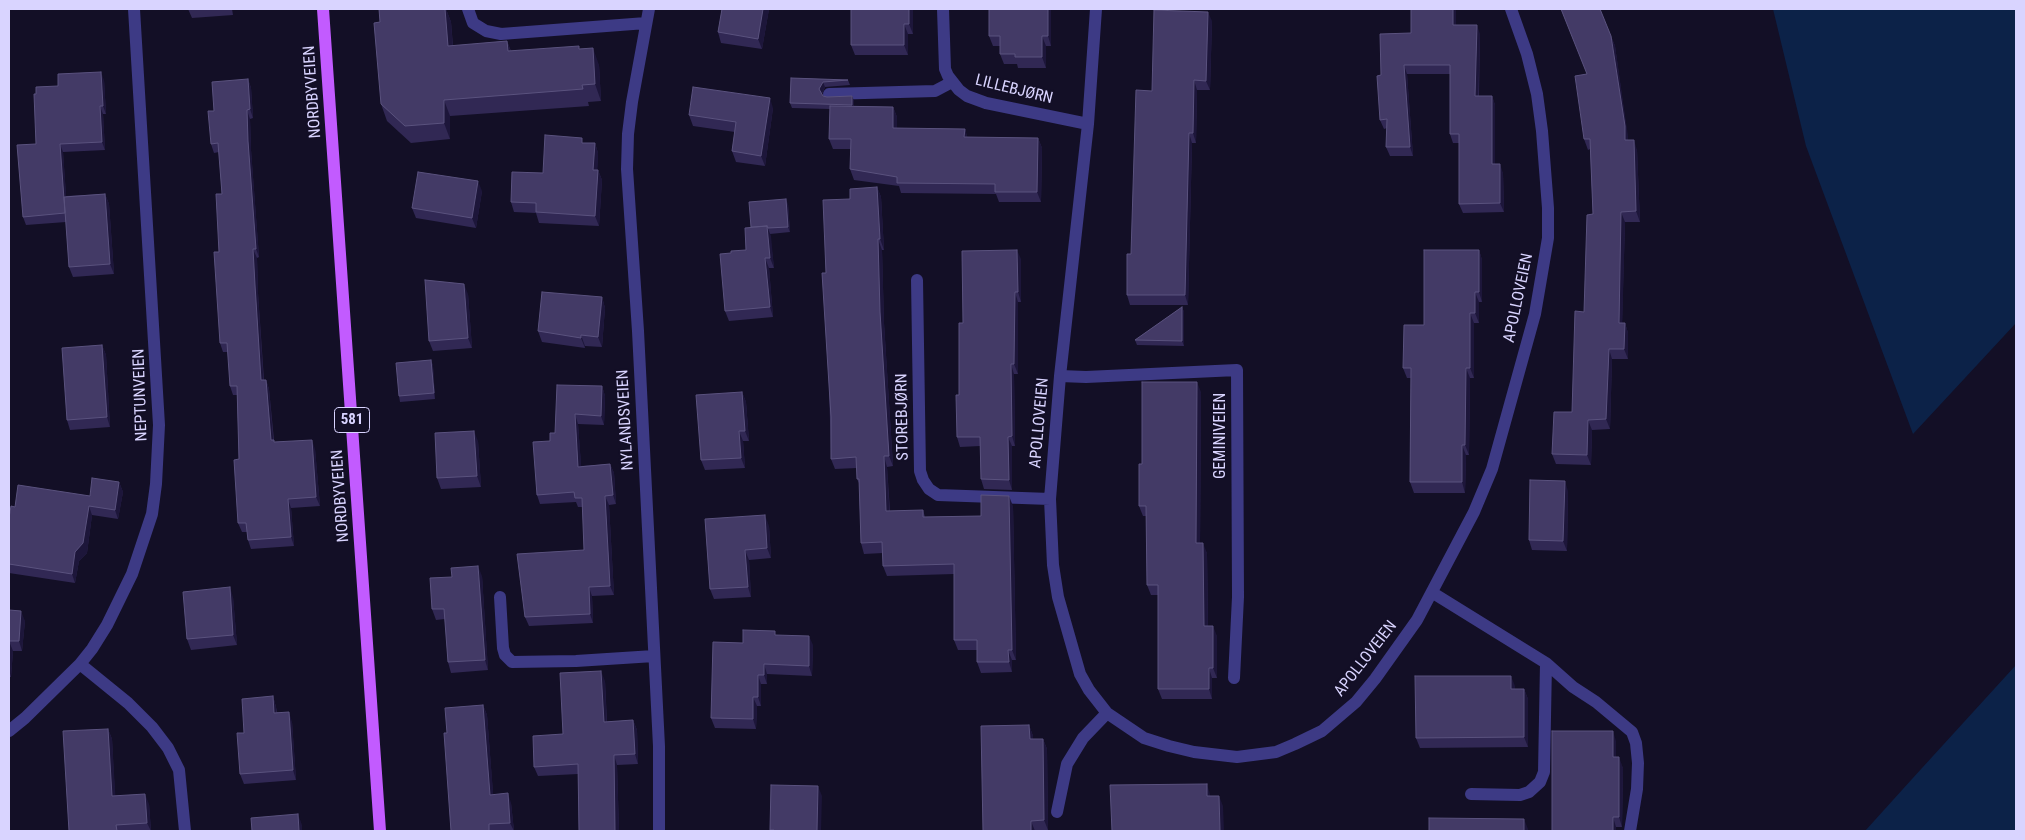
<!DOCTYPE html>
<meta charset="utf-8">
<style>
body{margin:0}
#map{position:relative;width:2025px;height:840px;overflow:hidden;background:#130f26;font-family:"Roboto Condensed",sans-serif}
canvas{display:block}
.frame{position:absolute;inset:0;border:10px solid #d9d4ff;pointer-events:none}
</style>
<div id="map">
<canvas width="2025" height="840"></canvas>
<div class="frame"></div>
</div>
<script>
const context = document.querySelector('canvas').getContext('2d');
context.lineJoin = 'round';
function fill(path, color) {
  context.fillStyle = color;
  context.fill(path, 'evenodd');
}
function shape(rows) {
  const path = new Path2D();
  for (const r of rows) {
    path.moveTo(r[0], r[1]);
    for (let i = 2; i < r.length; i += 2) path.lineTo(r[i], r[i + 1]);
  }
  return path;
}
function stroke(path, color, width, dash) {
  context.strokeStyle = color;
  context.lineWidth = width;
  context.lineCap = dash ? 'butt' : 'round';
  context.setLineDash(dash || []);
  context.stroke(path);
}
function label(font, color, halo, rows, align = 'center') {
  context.font = font + ' "Roboto Condensed",sans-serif';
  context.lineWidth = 4;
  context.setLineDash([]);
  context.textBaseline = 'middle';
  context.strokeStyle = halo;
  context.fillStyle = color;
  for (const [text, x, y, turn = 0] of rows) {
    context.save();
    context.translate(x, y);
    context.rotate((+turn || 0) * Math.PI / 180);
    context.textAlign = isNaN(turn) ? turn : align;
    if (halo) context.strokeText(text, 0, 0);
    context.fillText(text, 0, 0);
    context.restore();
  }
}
fill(shape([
 [1773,9,2016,9,2016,323,1913,434,1806,146],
 [2016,665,2016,831,1865,831,1912,779]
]), '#0c2248');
stroke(shape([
 [468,9,473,23,486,31,501,34,646,23],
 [649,9,632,102,628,134,627,169,638,331,659,746,659,831],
 [943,9,945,69,948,76,959,90,967,96,986,103,1088,124],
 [1096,9,1088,124,1060,376,1050,499,1053,565,1058,597,1080,674,1089,690,1107,713,1144,738,1169,746,1194,752,1237,757,1276,752,1295,744,1322,731,1356,702,1375,679,1417,620,1474,512,1492,469,1535,314,1548,238,1548,208,1542,131,1537,94,1527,54,1511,9],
 [829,94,935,91,952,82],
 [917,280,920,471,923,480,929,489,938,495,1050,499],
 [1060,376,1086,377,1237,370,1238,597,1234,678],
 [1433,593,1546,663,1573,687,1596,702,1632,732,1636,743,1638,763,1637,789,1630,831],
 [500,597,503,648,505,655,512,662,576,661,654,656],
 [80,664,128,703,152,727,168,748,179,770,185,831],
 [9,731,25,718,80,664,92,649,107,625,132,574,152,514,156,484,159,425,134,9],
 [1471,794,1520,795,1529,792,1540,782,1544,772,1546,663],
 [1057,812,1067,764,1083,738,1107,713]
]), '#3d3a85', 12);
stroke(shape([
 [323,9,380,831]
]), '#c25bff', 12);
fill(shape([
 [188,9,232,9,233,15,192,18],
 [379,9,446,9,451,22,453,46,507,41,511,51,580,49,599,65,601,101,588,102,589,106,450,116,450,139,411,143,387,121,381,104,380,22],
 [722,9,769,9,762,49,721,43,718,32],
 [913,9,913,34,908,34,908,55,855,55,851,45],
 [1051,9,1051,46,1046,46,1046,68,1018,68,1017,64,1004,64,1000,54,1000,46,993,46,989,36],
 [1456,9,1456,25,1480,34,1479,96,1492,96,1495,105,1495,164,1503,173,1504,212,1463,213,1459,204,1459,143,1453,143,1450,134,1450,74,1407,74,1413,156,1390,156,1386,147,1387,128,1384,129,1380,120,1381,75,1411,33],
 [1212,21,1210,90,1197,90,1196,143,1192,143,1188,305,1130,305,1127,295,1152,91],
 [1611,36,1615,46,1628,140,1637,150,1640,222,1625,222,1622,323,1625,323,1628,333,1628,359,1612,359,1610,429,1592,430,1591,465,1556,464,1552,454,1572,412,1584,312,1593,214,1590,149,1588,150,1584,139,1587,74],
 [791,78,848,80,850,85,825,87,822,94,823,96,827,97,852,96,854,101,854,106,893,107,897,117,897,128,965,129,967,137,1038,138,1042,148,1041,202,999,202,996,194,901,193,899,186,854,180,850,169,851,149,833,149,829,139,830,109,792,108,790,103],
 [248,79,251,88,253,118,250,119,251,150,259,257,257,258,258,293,264,380,266,380,269,389,274,440,274,442,315,449,320,506,291,508,294,546,251,549,248,540,247,532,242,532,238,523,239,459,237,395,233,395,230,386,228,352,223,352,220,343,219,252,222,194,219,152,214,153,211,144,214,111],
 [104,80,106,114,103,114,105,150,63,152,66,196,105,194,109,204,114,274,73,277,69,267,66,222,26,225,23,217,36,144,36,94],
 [773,108,765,166,736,162,732,151,735,132,693,126,689,115],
 [584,143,595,143,598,153,597,170,598,170,602,180,599,226,539,223,536,213,514,212,511,202,543,173],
 [877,187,881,197,884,250,882,250,884,323,893,466,887,467,890,511,923,510,925,517,981,516,1013,506,1016,660,1012,660,1012,672,981,673,977,662,977,650,958,650,954,640,954,574,887,576,883,566,883,553,864,554,861,543,859,483,857,479,857,468,835,469,831,459,826,273,850,199],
 [482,191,476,228,416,218,412,208],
 [788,204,790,232,770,234,774,268,769,268,773,317,729,321,725,311,731,253,746,250],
 [1479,250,1482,260,1482,302,1479,302,1479,323,1474,323,1474,378,1470,378,1469,455,1466,455,1465,493,1414,493,1410,482,1411,378,1407,378,1403,368,1424,325],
 [1021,259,1021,302,1018,302,1018,374,1014,374,1015,446,1012,446,1012,490,984,489,981,479,980,446,960,447,957,437,963,323],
 [468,294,472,348,433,351,429,341],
 [602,297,605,308,602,347,585,346,585,348,542,342,538,331],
 [1182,307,1184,312,1184,346,1137,345,1135,340],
 [102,345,106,355,110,427,70,430,67,420],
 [431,360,433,366,435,399,400,402,399,396],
 [602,386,605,396,604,425,578,424,581,466,610,464,614,473,616,504,609,505,614,595,592,596,593,623,529,626,525,617,584,550,583,507,578,507,576,502,540,504,537,495,550,441,555,433],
 [742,392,746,402,749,441,743,441,745,468,705,470,701,460],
 [1201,392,1200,543,1207,553,1208,626,1217,636,1217,678,1212,678,1212,699,1162,699,1158,689,1158,595,1151,595,1147,585,1146,516,1143,516,1139,506,1142,464],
 [478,441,481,487,441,489,437,478],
 [119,482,123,492,118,519,92,515,87,553,79,561,75,583,9,573,9,518,15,507,90,496],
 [1568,491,1567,551,1532,550,1529,540],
 [705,519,769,526,771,558,749,560,751,597,714,599,710,589],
 [482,576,488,670,451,673,448,662,445,619,436,620,432,609],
 [233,597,237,645,191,650,187,639],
 [9,610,25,621,22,651,13,651,11,677,9,677],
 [777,635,813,645,812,676,767,674,767,684,761,684,761,706,757,706,756,729,715,728,711,718,743,643],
 [605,681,607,722,633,720,637,730,638,764,617,765,619,831,579,831,578,774,538,776,534,767,563,734],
 [1515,686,1515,689,1524,689,1528,699,1528,747,1420,748,1416,738],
 [273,696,276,707,277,712,292,722,296,780,244,784,240,774,244,733],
 [483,705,487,715,493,794,511,803,514,831,451,831,447,733],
 [1029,725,1033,736,1033,739,1043,739,1047,749,1048,830,983,831],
 [108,729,112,739,115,796,149,804,151,831,69,831],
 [1616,741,1616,757,1623,768,1622,827,1616,827,1616,831,1552,831]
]), '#312854');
fill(shape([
 [445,9,446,9,451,22,454,63,448,46],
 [763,9,769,9,762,49,758,39],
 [909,9,913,9,913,34,909,24],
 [1048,9,1051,9,1051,46,1048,36],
 [1453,9,1456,9,1456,34,1453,25],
 [1208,12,1212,21,1210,90,1206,81],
 [904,24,908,34,908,55,904,45],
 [1477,25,1480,34,1478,105,1475,96],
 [1042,36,1046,46,1046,68,1042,57],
 [1611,36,1615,46,1628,136,1628,150,1625,140],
 [507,41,513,58,508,51],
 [593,48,599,65,601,101,595,84],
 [1404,65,1407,74,1413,156,1410,147],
 [101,72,104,80,106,114,103,106],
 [248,79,251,88,253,118,250,109],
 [1194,80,1197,90,1196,143,1193,133],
 [823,82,825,87,821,95,819,89],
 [852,96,854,101,854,110,852,105],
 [1492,96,1495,105,1495,173,1492,164],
 [770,98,773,108,765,166,761,156],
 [444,100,450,116,450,139,444,123],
 [100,106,103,114,105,150,102,142],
 [893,107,897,117,897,138,893,128],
 [247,110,250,119,251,150,259,257,256,249,248,141],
 [965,129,968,139,964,137],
 [1189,133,1192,143,1188,305,1185,295],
 [1038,138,1042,148,1041,202,1037,192],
 [1634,140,1637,150,1640,222,1636,211],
 [595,143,598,153,597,180,593,170],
 [60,144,63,152,68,222,65,213],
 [1500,164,1503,173,1504,212,1500,203],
 [598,170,602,180,599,226,595,216],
 [478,181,482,191,476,228,472,218],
 [877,187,881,197,884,250,880,239],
 [105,194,109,204,114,274,110,264],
 [786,199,788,204,790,232,788,227],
 [1621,212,1625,222,1622,333,1619,323],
 [767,226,771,236,774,268,770,258],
 [878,239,882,250,884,323,893,466,889,456,880,312],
 [253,249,257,258,258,293,264,389,261,380,255,285],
 [1017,250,1021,259,1021,302,1018,292],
 [1479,250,1482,260,1482,302,1479,292],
 [765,258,769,268,773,317,770,307],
 [464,284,468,294,472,348,468,338],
 [1015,292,1018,302,1018,374,1014,364],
 [1475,292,1479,302,1479,323,1475,313],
 [602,297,605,308,602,347,598,337],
 [1182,307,1184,312,1184,346,1182,341],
 [1470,313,1474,323,1474,378,1470,368],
 [1625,323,1628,333,1628,359,1624,349],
 [581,335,585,346,585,348,581,338],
 [102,345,106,355,110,427,107,417],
 [1609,349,1612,359,1610,429,1606,419],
 [431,360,433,366,435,399,434,393],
 [1011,364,1014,374,1015,446,1012,436],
 [1466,368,1470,378,1469,455,1465,445],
 [266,380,269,389,274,449,271,440],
 [1197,382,1201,392,1200,553,1196,543],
 [602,386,605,396,604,425,601,416],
 [742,392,746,402,749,441,745,431],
 [575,414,578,424,582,476,578,467],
 [1588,420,1592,430,1591,465,1587,455],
 [474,431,478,441,481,487,477,476],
 [739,431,743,441,745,468,741,458],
 [1008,437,1012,446,1012,490,1009,480],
 [312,440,315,449,320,506,316,497],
 [1462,445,1466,455,1465,493,1462,482],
 [884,456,887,467,890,521,886,511],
 [610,464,614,473,616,504,613,495],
 [1565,481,1568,491,1567,551,1563,541],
 [119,482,123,492,118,519,115,510],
 [605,496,609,505,614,595,610,586],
 [1009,496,1013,506,1016,660,1012,650],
 [288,499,291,508,294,546,291,537],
 [89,506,92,515,87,553,79,561,75,583,72,574,75,552],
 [765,515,769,526,771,558,767,548],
 [1203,543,1207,553,1208,636,1204,626],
 [745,550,749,560,751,597,748,587],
 [478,566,482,576,488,670,485,660],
 [230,587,233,597,237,645,233,635],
 [589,587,592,596,593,623,590,614],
 [21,611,25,621,22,651,19,641],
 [1213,626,1217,636,1217,678,1213,668],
 [809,636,813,645,812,676,809,666],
 [9,641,13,651,11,677,9,670],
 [1008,650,1012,660,1012,672,1009,662],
 [764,664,767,674,767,684,764,675],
 [1209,668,1212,678,1212,699,1209,689],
 [601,671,605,681,607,732,604,722],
 [758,675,761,684,761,706,758,697],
 [1511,676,1515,686,1515,699,1511,689],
 [1524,689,1528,699,1528,747,1524,737],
 [273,696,276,707,277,723,274,713],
 [753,697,757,706,756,729,753,719],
 [483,705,487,715,494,805,490,795],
 [289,712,292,722,296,780,293,770],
 [633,720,637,730,638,764,635,754],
 [1029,725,1033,736,1033,749,1030,739],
 [108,729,112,739,116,806,112,796],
 [1613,731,1616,741,1616,768,1613,757],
 [1043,739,1047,749,1048,830,1044,820],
 [614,755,617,765,619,831,615,831],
 [1619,757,1623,768,1622,827,1619,817],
 [1207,784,1210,794,1211,806,1207,796],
 [818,786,822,796,821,831,817,831],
 [508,793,511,803,514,831,510,823],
 [145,794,149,804,151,831,147,823],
 [1219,796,1223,806,1224,831,1220,831],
 [298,814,302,825,302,831,299,831],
 [1613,817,1616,827,1616,831,1613,831],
 [1524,819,1528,829,1528,831,1524,831],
 [1031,821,1035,831,1031,831]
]), '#1d163a');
const building = shape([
 [379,9,445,9,448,46,507,41,508,51,579,46,579,49,593,48,595,84,582,85,583,89,444,100,444,123,405,126,381,104,374,23,380,22,379,9],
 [722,9,763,9,758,39,718,32,722,9],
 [851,9,909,9,909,24,904,24,904,45,851,45,851,9],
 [989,9,1048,9,1048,36,1042,36,1042,57,1015,57,1015,54,1000,54,1000,36,989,36,989,9],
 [1411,9,1453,9,1453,25,1477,25,1475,96,1492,96,1492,164,1500,164,1500,203,1459,204,1459,134,1450,134,1450,65,1404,65,1410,147,1386,147,1387,119,1380,120,1377,76,1381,75,1380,34,1411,33,1411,9],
 [1561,9,1600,9,1611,36,1625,126,1625,140,1634,140,1636,211,1621,212,1619,323,1625,323,1624,349,1609,349,1606,419,1588,420,1587,455,1552,454,1554,412,1572,412,1575,311,1584,312,1587,215,1593,214,1590,139,1584,139,1575,76,1587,74,1561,9],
 [1154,10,1208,12,1206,81,1194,80,1193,133,1189,133,1185,295,1127,295,1127,254,1131,254,1136,90,1152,91,1154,10],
 [101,72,103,106,100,106,102,142,60,144,65,213,23,217,17,145,36,144,34,94,36,94,36,87,58,86,58,74,101,72],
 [791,78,848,80,823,82,819,89,823,96,827,97,852,96,852,105,790,103,791,78],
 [248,79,250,109,247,110,248,141,256,249,253,249,255,285,261,380,266,380,271,440,274,440,274,442,312,440,316,497,288,499,291,537,248,540,246,523,238,523,234,460,239,459,237,386,230,386,227,343,220,343,214,252,219,252,216,194,222,194,218,143,211,144,208,111,214,111,212,82,248,79],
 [693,87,770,98,761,156,732,151,736,122,689,115,693,87],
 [830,106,893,107,893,128,965,129,964,137,1038,138,1037,192,995,192,995,184,897,183,897,177,850,169,851,139,829,139,830,106],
 [545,135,582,138,582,143,595,143,593,170,598,170,595,216,536,212,536,203,511,202,512,172,543,173,545,135],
 [418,172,478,181,472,218,412,208,418,172],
 [877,187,880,239,878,239,880,312,889,456,884,456,886,511,923,510,923,517,981,516,981,495,1009,496,1012,650,1008,650,1009,662,977,662,977,640,954,640,954,564,883,566,882,542,861,543,859,479,857,479,856,457,831,459,831,417,822,273,826,273,823,200,850,199,850,189,877,187],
 [105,194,110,264,69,267,64,197,105,194],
 [786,199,788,227,768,228,767,226,751,227,749,202,786,199],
 [767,226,770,258,765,258,770,307,725,311,720,254,731,253,731,251,746,250,745,228,767,226],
 [1017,250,1018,292,1015,292,1014,364,1011,364,1012,436,1008,437,1009,480,981,479,980,437,957,437,956,395,959,395,959,323,963,323,962,251,1017,250],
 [1424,250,1479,250,1479,292,1475,292,1475,313,1470,313,1470,368,1466,368,1465,445,1462,445,1462,482,1410,482,1411,368,1403,368,1404,325,1424,325,1424,250],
 [425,280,464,284,468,338,429,341,425,280],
 [542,292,602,297,598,337,581,335,581,338,538,331,542,292],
 [1182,307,1182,341,1135,340,1182,307],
 [102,345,107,417,67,420,62,348,102,345],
 [431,360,434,393,399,396,396,363,431,360],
 [1142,382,1197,382,1196,543,1203,543,1204,626,1213,626,1213,668,1209,668,1209,689,1158,689,1158,585,1147,585,1146,506,1139,506,1139,464,1142,464,1142,382],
 [557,385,602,386,601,416,575,414,578,467,610,464,613,495,605,496,610,586,589,587,590,614,525,617,517,554,584,550,582,498,575,498,574,492,537,495,533,442,550,441,550,433,555,433,557,385],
 [742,392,745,431,739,431,741,458,701,460,696,395,742,392],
 [474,431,477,476,437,478,435,433,474,431],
 [92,478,119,482,115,510,89,506,83,543,75,552,72,574,9,564,9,518,11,506,15,507,18,485,90,496,92,478],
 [1530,480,1565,481,1563,541,1529,540,1530,480],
 [765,515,767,548,745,550,748,587,710,589,705,519,765,515],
 [478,566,485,660,448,662,444,609,432,609,430,578,452,577,451,568,478,566],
 [230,587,233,635,187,639,183,592,230,587],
 [9,610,21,611,19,641,9,641,9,647,9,610],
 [743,630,775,631,775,635,809,636,809,666,764,664,764,675,758,675,758,697,753,697,753,719,711,718,713,642,743,643,743,630],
 [601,671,604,722,633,720,635,754,614,755,615,831,579,831,578,764,534,767,533,736,563,734,560,673,601,671],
 [1415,676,1511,676,1511,689,1524,689,1524,737,1416,738,1415,676],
 [273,696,274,713,289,712,293,770,240,774,237,733,244,733,242,699,273,696],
 [483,705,490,795,508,793,510,823,489,824,489,831,451,831,444,733,447,733,445,708,483,705],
 [1029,725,1030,739,1043,739,1044,820,1031,821,1031,831,983,831,981,726,1029,725],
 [108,729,112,796,145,794,147,823,116,825,117,831,69,831,63,731,108,729],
 [1552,731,1613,731,1613,757,1619,757,1619,817,1613,817,1613,831,1552,831,1552,731],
 [1207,784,1207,796,1219,796,1220,831,1112,831,1110,785,1207,784],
 [771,785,818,786,817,831,774,831,774,830,770,830,771,785],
 [298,814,299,831,252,831,251,818,298,814],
 [1429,818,1524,819,1524,831,1415,831,1429,831,1429,818]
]);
fill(building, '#433a66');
stroke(building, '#5a527e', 1);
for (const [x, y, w] of [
 [352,420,35]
]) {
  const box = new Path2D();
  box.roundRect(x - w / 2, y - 12.5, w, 25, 4);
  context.fillStyle = '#130f26';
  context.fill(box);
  stroke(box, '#d9d4ff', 1);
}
label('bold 15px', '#d9d4ff', null, [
 ["581",352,420]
]);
label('16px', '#d9d4ff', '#130f26', [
 ["LILLEBJØRN",1014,90,14],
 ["NORDBYVEIEN",313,92,-94],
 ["APOLLOVEIEN",1519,298,-78],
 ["NEPTUNVEIEN",141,395,-92],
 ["STOREBJØRN",903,417,-91],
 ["NYLANDSVEIEN",626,420,-93],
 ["APOLLOVEIEN",1040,423,-85],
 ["GEMINIVEIEN",1221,436,-90],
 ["NORDBYVEIEN",341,496,-94],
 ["APOLLOVEIEN",1366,659,-52]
]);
</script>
